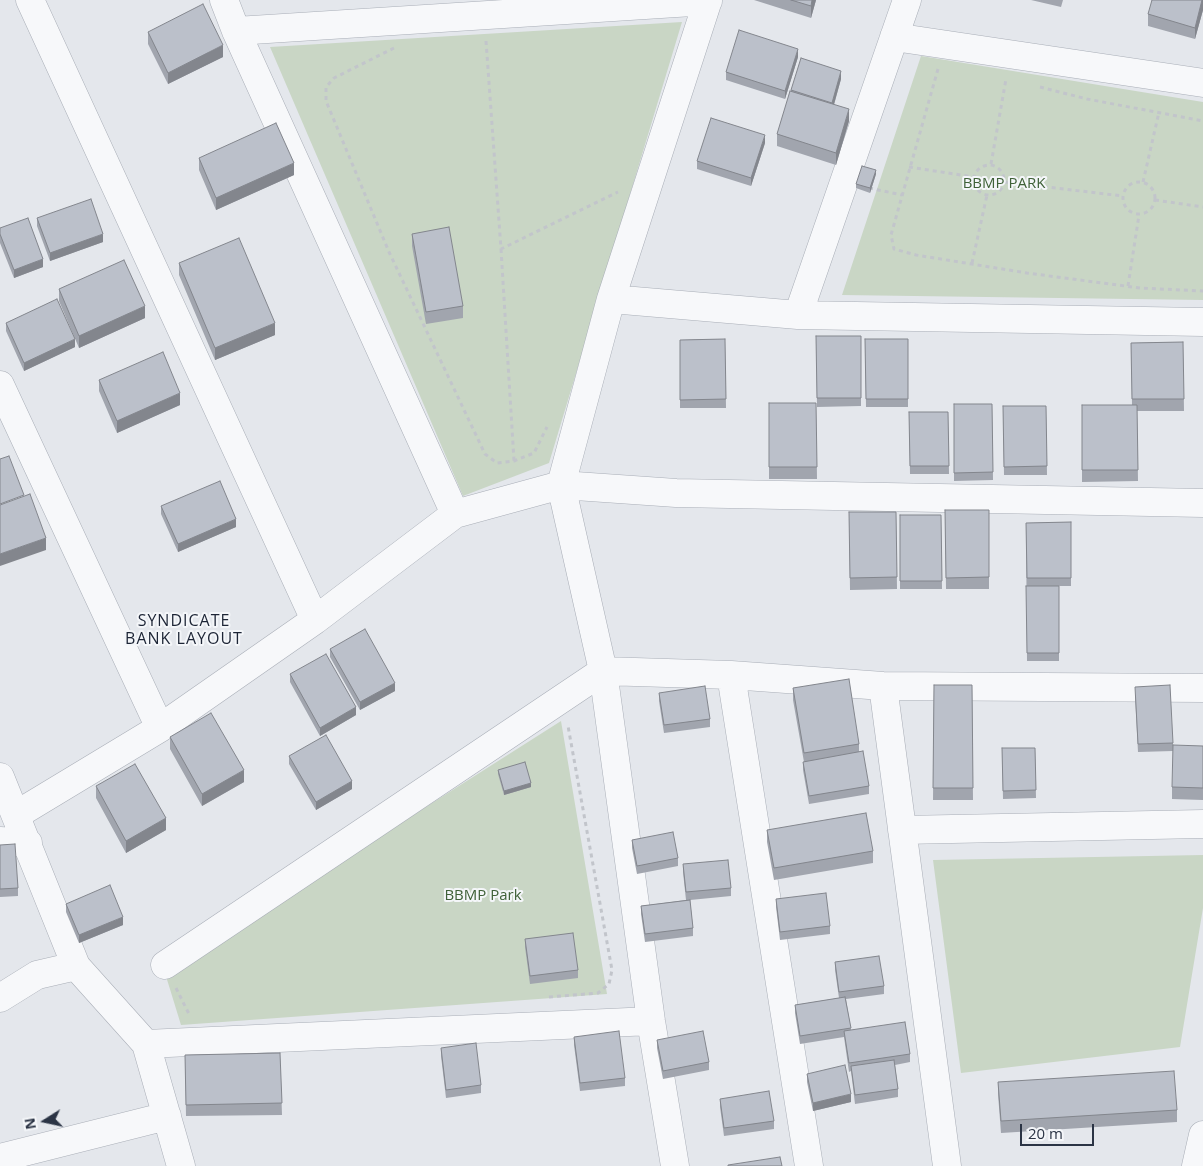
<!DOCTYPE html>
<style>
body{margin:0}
#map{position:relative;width:1203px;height:1166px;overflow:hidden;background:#e4e7ec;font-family:"Open Sans",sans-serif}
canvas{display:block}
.north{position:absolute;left:20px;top:1096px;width:50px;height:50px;-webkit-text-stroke:4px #f4f6f9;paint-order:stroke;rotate:260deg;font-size:14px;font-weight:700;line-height:20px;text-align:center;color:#2b3445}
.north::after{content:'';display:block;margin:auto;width:18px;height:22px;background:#2b3445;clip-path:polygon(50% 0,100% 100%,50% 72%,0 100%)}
.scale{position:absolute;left:1020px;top:1124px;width:74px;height:22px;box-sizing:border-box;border:2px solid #2b3445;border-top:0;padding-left:6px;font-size:15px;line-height:18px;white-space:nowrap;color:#2b3445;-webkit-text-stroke:4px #f4f6f9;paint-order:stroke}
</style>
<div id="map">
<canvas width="1203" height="1166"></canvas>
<div class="north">N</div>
<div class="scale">20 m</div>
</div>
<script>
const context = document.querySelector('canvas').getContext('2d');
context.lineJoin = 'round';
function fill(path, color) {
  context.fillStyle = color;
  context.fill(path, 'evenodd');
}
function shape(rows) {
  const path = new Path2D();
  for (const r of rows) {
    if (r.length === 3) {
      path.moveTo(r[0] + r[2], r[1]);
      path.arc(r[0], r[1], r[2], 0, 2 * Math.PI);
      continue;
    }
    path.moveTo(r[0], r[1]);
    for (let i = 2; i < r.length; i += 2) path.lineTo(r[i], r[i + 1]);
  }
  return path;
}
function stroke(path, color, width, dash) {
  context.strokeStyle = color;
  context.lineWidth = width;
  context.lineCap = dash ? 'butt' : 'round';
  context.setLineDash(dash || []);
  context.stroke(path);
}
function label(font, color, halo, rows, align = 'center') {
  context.font = font + ' "Open Sans",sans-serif';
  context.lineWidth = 4;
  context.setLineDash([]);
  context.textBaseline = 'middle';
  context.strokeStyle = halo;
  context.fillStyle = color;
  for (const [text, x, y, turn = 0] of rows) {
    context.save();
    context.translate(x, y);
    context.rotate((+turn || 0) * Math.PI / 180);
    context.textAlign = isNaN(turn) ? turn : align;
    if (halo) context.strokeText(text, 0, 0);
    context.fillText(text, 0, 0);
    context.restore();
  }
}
fill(shape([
 [682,22,549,463,463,496,270,47],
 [921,56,1203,102,1203,300,842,295],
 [561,721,607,994,181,1025,165,973],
 [1203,855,1203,908,1180,1047,961,1073,933,860]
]), '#c9d6c5');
const minor = shape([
 [30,0,315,620],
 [224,0,236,31,455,514],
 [236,31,708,1],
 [894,37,1203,83],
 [611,299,798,315,1203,322],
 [798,315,907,0],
 [0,385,160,728,315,620,455,514,561,485,676,493,1203,503],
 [731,675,809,1166],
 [883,686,947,1166],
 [0,777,76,966,146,1044,181,1166],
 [16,815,160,728],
 [902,830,1203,824],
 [0,841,28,843],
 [165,965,603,671,731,675,883,686,1203,688],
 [0,998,37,975,76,966],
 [146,1044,651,1021],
 [0,1158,167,1116],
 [675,1166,651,1021,603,671,561,485,611,299,708,0],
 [1196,1166,1203,1135]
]);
stroke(minor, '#a9aeb7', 29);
stroke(shape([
 [486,41,501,249,618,192],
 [394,48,334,78,326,87,326,101,389,252,485,454,497,463,514,461,534,453,547,427],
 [938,69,891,235,894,249,916,255,1027,273,1140,288,1203,291],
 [1040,87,1087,99,1203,121],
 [991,164,1006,79],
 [989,180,15],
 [909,167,974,177],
 [1139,198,16],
 [1004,182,1123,196],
 [1143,182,1159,112],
 [869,188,902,195],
 [1155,200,1203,207],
 [501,249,514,461],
 [972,263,987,195],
 [1128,286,1139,215],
 [176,988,190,1016],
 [549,997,598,993,609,984,612,970,568,726]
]), '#c2c5cb', 3, [4, 4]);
stroke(minor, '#f7f8fa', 28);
fill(shape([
 [754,0,816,0,811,18],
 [1031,0,1063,0,1061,7],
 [1203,0,1203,10,1195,39,1148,26,1148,14],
 [148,32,223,57,168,84,148,44],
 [798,57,785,99,726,80,726,72],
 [841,79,834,105,849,121,836,165,777,146,777,134,791,90],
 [765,143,751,186,697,169,697,161],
 [199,158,294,175,216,210,199,170],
 [876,174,870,193,856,188,856,184],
 [37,218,103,242,50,261,37,226],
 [0,228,43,267,14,278,0,243],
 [412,234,463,306,463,318,426,324,412,246],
 [179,263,275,335,215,360,179,275],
 [59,289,145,318,79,348,59,301],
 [6,323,75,347,24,371,6,331],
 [816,336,861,336,861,406,817,407],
 [725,339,726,408,680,408,680,340],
 [865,339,908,339,908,407,866,407],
 [1183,342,1184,411,1137,411,1138,481,1082,482,1082,405,1132,405,1131,343],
 [99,380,180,405,117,433,99,391],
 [769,403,816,403,817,479,769,479],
 [954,404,992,404,993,480,954,481],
 [1003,406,1046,406,1047,475,1004,475],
 [909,412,948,412,949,474,910,474],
 [161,506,236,527,178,552,161,514],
 [945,510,989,510,989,589,946,589],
 [849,512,896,512,897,589,850,590],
 [900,515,941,515,942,589,900,589],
 [1071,522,1071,586,1059,586,1059,661,1027,661,1026,523],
 [330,649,395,691,360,710,330,657],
 [290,674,356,715,320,736,290,682],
 [934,685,972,685,973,800,933,800],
 [793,688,859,744,859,752,869,786,869,794,809,804,803,770,803,762,804,762,793,700],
 [659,693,710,719,710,727,664,733,659,701],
 [1135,695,1173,743,1173,751,1138,752],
 [170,737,244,782,202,806,170,749],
 [1203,746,1203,800,1172,799,1172,787],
 [1002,748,1035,748,1036,798,1003,799],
 [289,756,352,789,316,810,289,764],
 [498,770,531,787,504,795,498,774],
 [96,786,166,830,126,853,96,798],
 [767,830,873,851,873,863,774,880,767,842],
 [632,840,678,858,678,866,637,874,632,848],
 [0,845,18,888,18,896,0,897],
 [683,864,731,888,731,896,690,900,693,928,693,936,645,942,641,914,641,906,686,900,683,872],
 [776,899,830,926,830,934,780,940,776,907],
 [66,904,123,925,79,943,66,912],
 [525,939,578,970,578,978,530,984,525,947],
 [835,962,884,986,884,994,846,999,851,1030,910,1054,910,1062,895,1065,898,1089,898,1097,855,1104,851,1071,849,1072,844,1037,800,1044,795,1013,795,1005,839,998,835,970],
 [574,1037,625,1078,625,1086,580,1091,574,1045],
 [657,1040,709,1062,709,1070,663,1079,657,1048],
 [441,1048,481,1085,481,1093,446,1098,441,1056],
 [280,1053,282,1115,186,1116,185,1055],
 [807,1074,851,1102,813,1111,807,1082],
 [998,1082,1177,1110,1177,1122,1001,1133,998,1094],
 [720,1099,774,1121,774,1129,724,1136,720,1107]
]), '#a1a5ae');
fill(shape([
 [812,0,816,0,811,18,811,6],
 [1202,0,1203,0,1203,10,1195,39,1195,28],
 [223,45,223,57,168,84,168,73],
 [798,49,798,57,785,99,785,91],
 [841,71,841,79,832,111,832,103],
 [849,109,849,121,836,165,836,153],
 [765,135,765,143,751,186,751,178],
 [294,163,294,175,216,210,216,198],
 [876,170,876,174,870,193,870,188],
 [103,234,103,242,50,261,50,253],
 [43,259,43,267,14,278,14,270],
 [145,306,145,318,79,348,79,336],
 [275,323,275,335,215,360,215,348],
 [75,339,75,347,24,371,24,363],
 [180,393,180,405,117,433,117,421],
 [236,519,236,527,178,552,178,544],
 [46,538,46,550,0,566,0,554],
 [395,683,395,691,360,710,360,702],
 [356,707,356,715,320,736,320,728],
 [244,770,244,782,202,806,202,794],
 [352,781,352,789,316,810,316,802],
 [531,783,531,787,504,795,504,791],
 [166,818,166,830,126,853,126,841],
 [123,917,123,925,79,943,79,935],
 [851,1094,851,1102,813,1111,813,1103]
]), '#83868d');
const building = shape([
 [791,0,812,0,811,6,791,0],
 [1152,0,1202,0,1195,28,1148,14,1152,0],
 [203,4,223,45,168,73,148,32,203,4],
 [739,30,798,49,785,91,726,72,739,30],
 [801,58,841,71,832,103,791,90,801,58],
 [790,91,849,109,836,153,777,134,790,91],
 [711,118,765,135,751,178,697,161,711,118],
 [276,123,294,163,216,198,199,158,276,123],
 [862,166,876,170,870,188,856,184,862,166],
 [91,199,103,234,50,253,37,218,91,199],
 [28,218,43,259,14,270,0,234,0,228,28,218],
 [449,227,463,306,426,312,412,234,449,227],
 [239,238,275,323,215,348,179,263,239,238],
 [124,260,145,306,79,336,59,289,124,260],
 [57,299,75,339,24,363,6,323,57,299],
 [816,336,861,336,861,398,817,398,816,336],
 [725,339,726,399,680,400,680,340,725,339],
 [865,339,908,339,908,399,866,399,865,339],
 [1183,342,1184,399,1132,399,1131,343,1183,342],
 [163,352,180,393,117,421,99,380,163,352],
 [769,403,816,403,817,467,769,467,769,403],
 [954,404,992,404,993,472,954,473,954,404],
 [1082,405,1137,405,1138,470,1082,470,1082,405],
 [1003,406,1046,406,1047,466,1004,467,1003,406],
 [909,412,948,412,949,466,910,466,909,412],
 [9,456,24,495,0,504,0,459,9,456],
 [220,481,236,519,178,544,161,506,220,481],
 [30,494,46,538,0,554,0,505,30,494],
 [945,510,989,510,989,577,946,578,945,510],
 [849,512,896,512,897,577,850,578,849,512],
 [900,515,941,515,942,581,900,581,900,515],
 [1071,522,1071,578,1027,578,1026,523,1071,522],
 [1026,586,1059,586,1059,653,1027,653,1026,586],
 [365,629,395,683,360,702,330,649,365,629],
 [326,654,356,707,320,728,290,674,326,654],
 [849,679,859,744,804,753,793,688,849,679],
 [934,685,972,685,973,788,933,788,934,685],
 [1170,685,1173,743,1138,744,1135,687,1170,685],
 [705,686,710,719,664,725,659,693,705,686],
 [211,713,244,770,202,794,170,737,211,713],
 [326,735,352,781,316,802,289,756,326,735],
 [1173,745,1203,746,1203,788,1172,787,1173,745],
 [1002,748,1035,748,1036,790,1003,791,1002,748],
 [863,751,869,786,809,796,803,762,863,751],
 [525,762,531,783,504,791,498,770,525,762],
 [135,764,166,818,126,841,96,786,135,764],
 [866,813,873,851,774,868,767,830,866,813],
 [673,832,678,858,637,866,632,840,673,832],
 [15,844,18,888,0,889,0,845,15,844],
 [728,860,731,888,686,892,683,864,728,860],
 [110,885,123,917,79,935,66,904,110,885],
 [826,893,830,926,780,932,776,899,826,893],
 [690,900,693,928,645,934,641,906,690,900],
 [573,933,578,970,530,976,525,939,573,933],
 [879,956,884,986,839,992,835,962,879,956],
 [845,997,851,1028,800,1036,795,1005,845,997],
 [905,1022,910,1054,849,1063,844,1031,905,1022],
 [619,1031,625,1078,580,1083,574,1037,619,1031],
 [703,1031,709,1062,663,1071,657,1040,703,1031],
 [476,1043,481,1085,446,1090,441,1048,476,1043],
 [280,1053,282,1103,186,1105,185,1055,280,1053],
 [894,1060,898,1089,855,1095,851,1066,894,1060],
 [845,1065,851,1094,813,1103,807,1074,845,1065],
 [1174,1071,1177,1110,1001,1121,998,1082,1174,1071],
 [769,1091,774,1121,724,1128,720,1099,769,1091],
 [780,1157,782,1166,728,1166,728,1165,780,1157]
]);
fill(building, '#bbc0ca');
stroke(building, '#83868d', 1);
label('15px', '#3f6138', '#f4f6f9', [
 ["BBMP PARK",1004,184],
 ["BBMP Park",483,896]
]);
context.letterSpacing = '1px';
label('16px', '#1d2536', '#f4f6f9', [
 ["SYNDICATE",184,621],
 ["BANK LAYOUT",184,639]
]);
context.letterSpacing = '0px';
</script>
